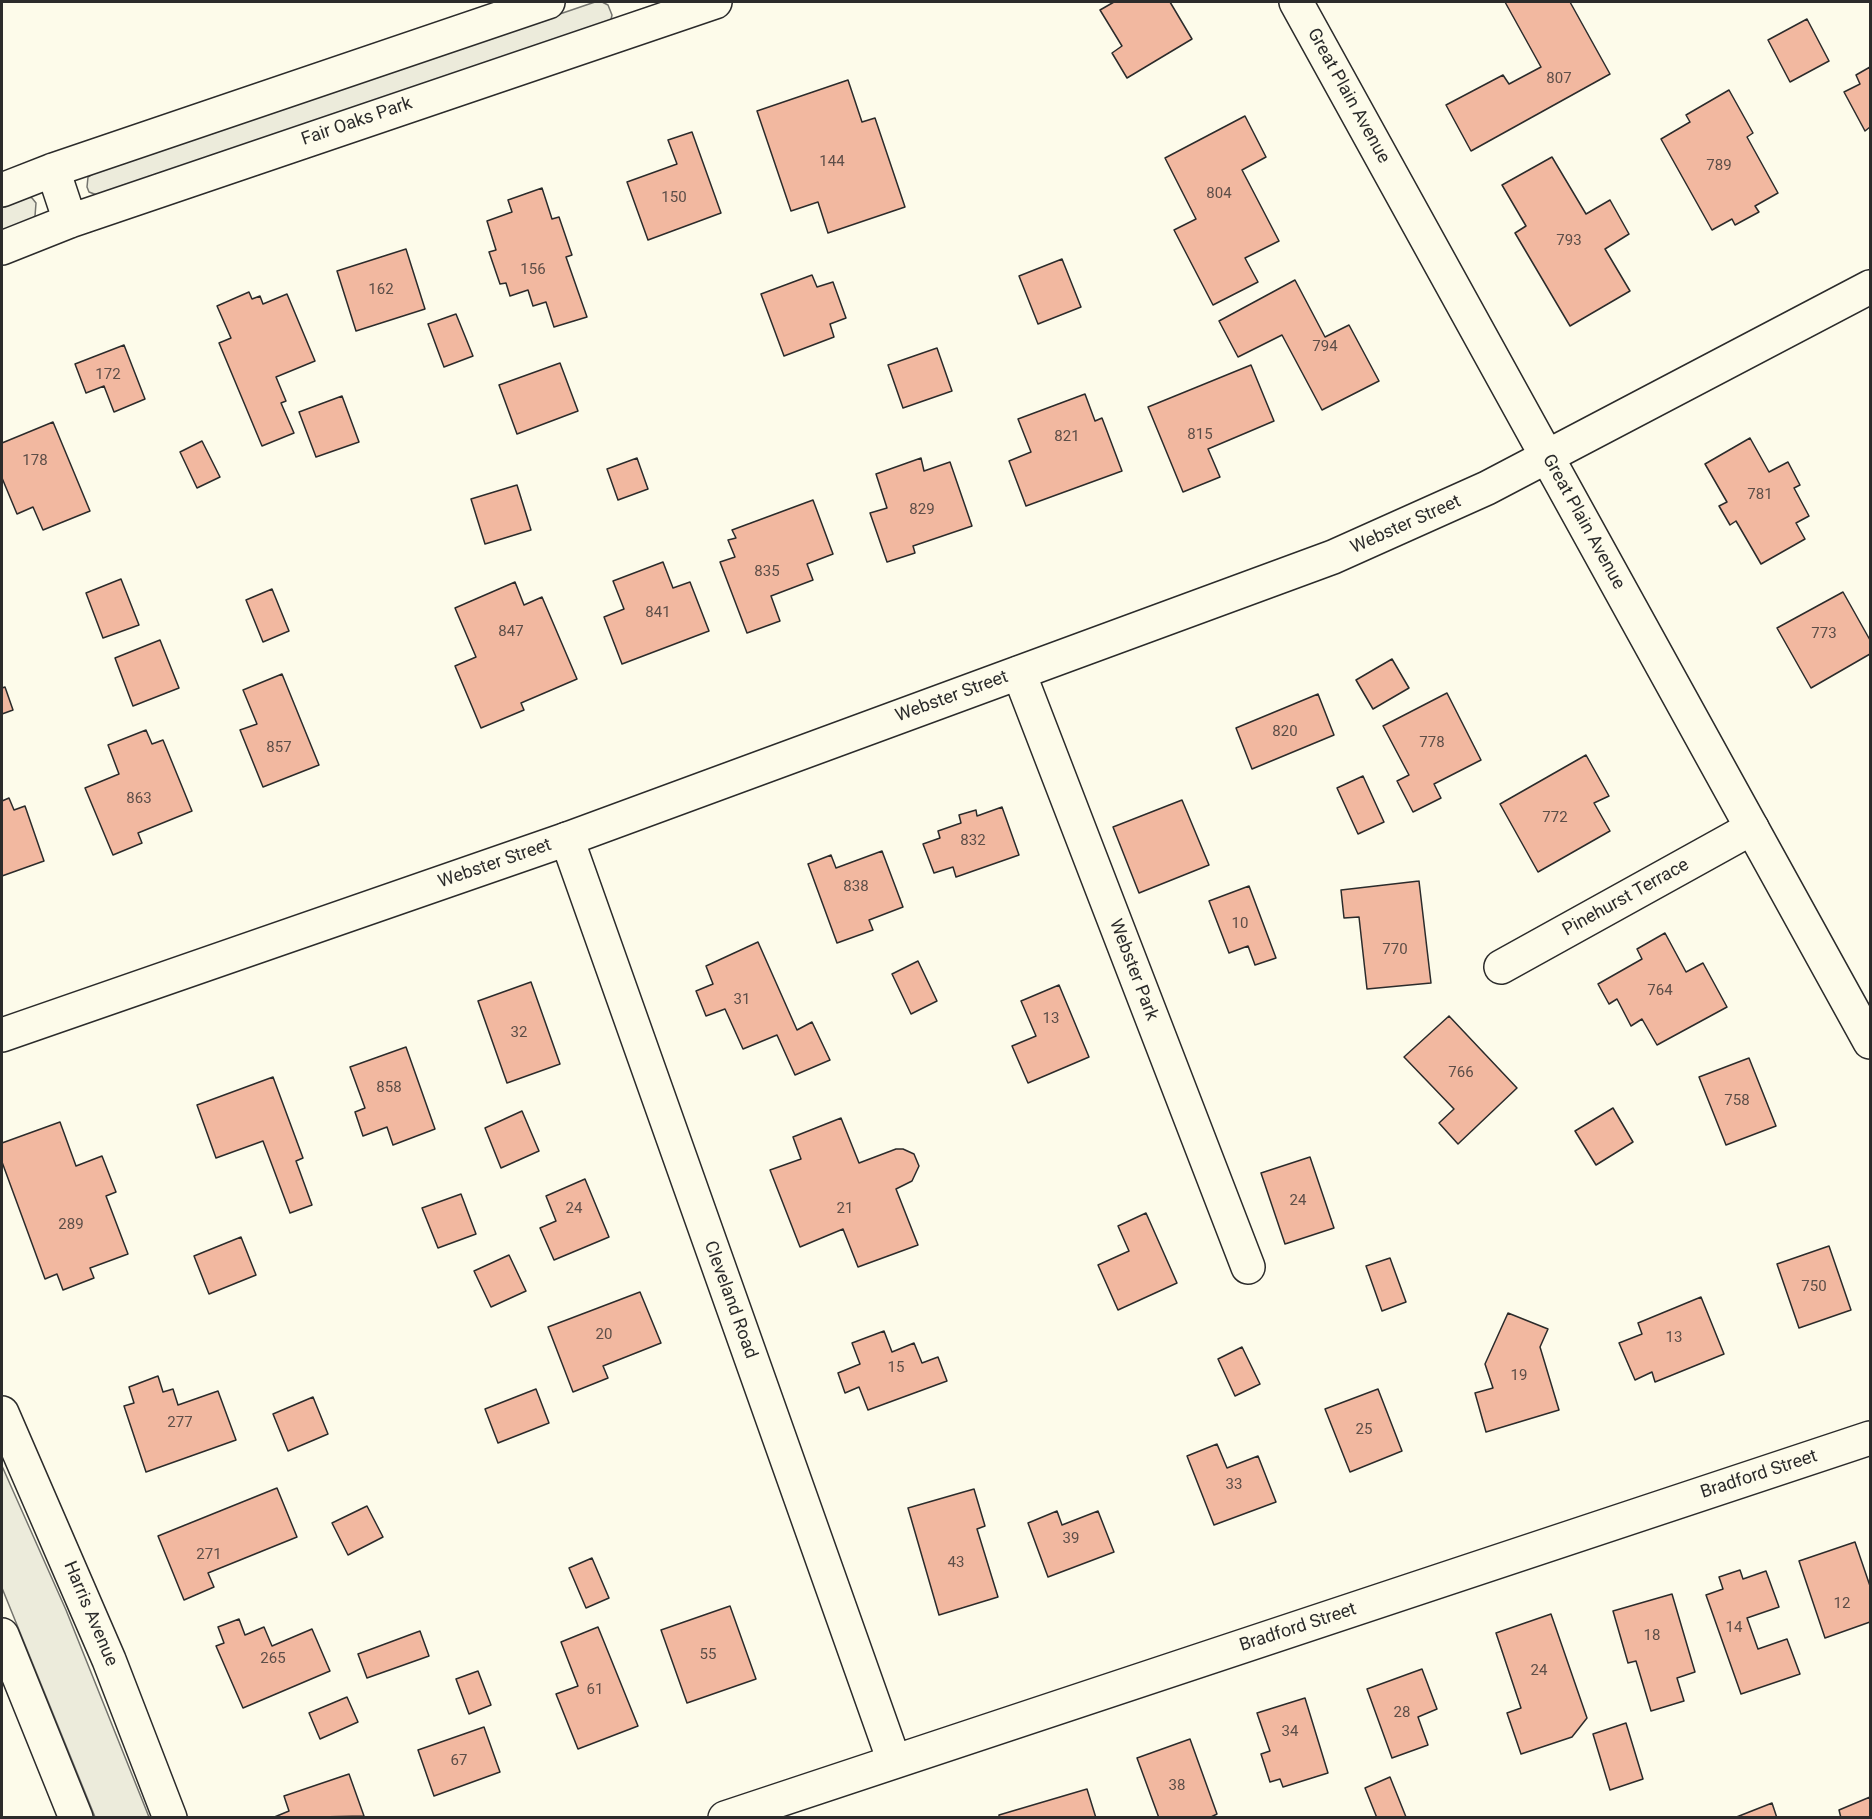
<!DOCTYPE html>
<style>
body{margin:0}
#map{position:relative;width:1872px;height:1819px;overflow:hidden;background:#fdfbea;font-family:Roboto,sans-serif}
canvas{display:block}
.frame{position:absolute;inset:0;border:3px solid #2b2b2b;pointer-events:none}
</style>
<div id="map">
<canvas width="1872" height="1819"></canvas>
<div class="frame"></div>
</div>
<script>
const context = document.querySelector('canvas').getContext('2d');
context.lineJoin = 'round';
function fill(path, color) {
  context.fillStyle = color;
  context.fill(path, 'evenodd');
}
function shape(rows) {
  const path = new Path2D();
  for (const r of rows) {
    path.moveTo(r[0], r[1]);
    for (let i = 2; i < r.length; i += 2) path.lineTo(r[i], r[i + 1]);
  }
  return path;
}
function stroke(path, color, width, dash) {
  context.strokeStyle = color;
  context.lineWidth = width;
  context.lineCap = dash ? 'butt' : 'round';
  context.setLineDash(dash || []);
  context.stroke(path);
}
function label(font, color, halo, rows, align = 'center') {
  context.font = font + ' Roboto,sans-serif';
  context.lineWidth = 4.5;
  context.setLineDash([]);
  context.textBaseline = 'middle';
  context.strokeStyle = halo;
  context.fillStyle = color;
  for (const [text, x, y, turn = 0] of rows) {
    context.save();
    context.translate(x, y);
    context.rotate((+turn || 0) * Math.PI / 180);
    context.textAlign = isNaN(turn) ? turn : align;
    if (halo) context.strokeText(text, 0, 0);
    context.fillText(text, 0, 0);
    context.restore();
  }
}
const green = shape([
 [595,2,602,2,608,5,612,15,611,20,97,195,89,192,87,187,88,177,96,172,595,2],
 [27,196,32,198,36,203,35,216,31,220,2,232,2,206,27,196],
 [2,1466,66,1610,149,1817,95,1817,2,1588,2,1466]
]);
fill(green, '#ecebdb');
stroke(green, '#74746e', 1.5);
const building = shape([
 [1114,2,1170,2,1192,39,1127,78,1112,53,1122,46,1100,10,1114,2],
 [1505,2,1570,2,1610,74,1471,151,1446,105,1503,75,1509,84,1541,67,1505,2],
 [1807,19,1829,61,1790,82,1768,40,1807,19],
 [1870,67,1870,127,1865,131,1844,92,1860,84,1856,75,1870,67],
 [848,80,862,122,875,118,905,207,828,233,818,202,791,211,757,111,848,80],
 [1729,90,1753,133,1747,137,1778,193,1755,206,1759,212,1735,225,1732,219,1712,230,1661,139,1690,122,1686,115,1729,90],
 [1245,116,1266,157,1242,170,1279,241,1245,258,1258,282,1213,305,1174,230,1196,219,1165,158,1245,116],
 [692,132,721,213,648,240,627,182,677,164,668,140,692,132],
 [1552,157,1586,214,1610,200,1629,234,1605,249,1630,291,1570,326,1515,233,1526,226,1502,185,1552,157],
 [542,188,552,219,559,217,572,255,566,257,587,317,554,327,546,302,533,306,528,290,510,296,506,283,500,284,489,252,496,250,487,221,512,212,508,200,542,188],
 [406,249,425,309,356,331,337,271,406,249],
 [1062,259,1081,307,1038,324,1019,276,1062,259],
 [812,275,817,287,833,282,846,318,830,324,834,337,784,356,761,294,812,275],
 [1295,280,1325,337,1349,325,1379,381,1322,410,1282,335,1238,357,1219,321,1295,280],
 [249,292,252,299,260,296,263,304,287,294,315,361,276,377,286,401,281,403,294,433,262,446,219,343,231,338,217,306,249,292],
 [456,314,473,356,444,367,428,324,456,314],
 [124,345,145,399,114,412,104,386,86,393,75,364,124,345],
 [937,348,952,391,903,408,888,365,937,348],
 [560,363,578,411,517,434,499,385,560,363],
 [1251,365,1274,421,1208,449,1220,477,1183,492,1148,407,1251,365],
 [1085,394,1095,421,1102,418,1122,471,1026,506,1009,461,1031,452,1018,419,1085,394],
 [342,396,359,442,316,457,299,412,342,396],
 [53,422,90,511,43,530,33,507,17,514,2,478,2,443,53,422],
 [1750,438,1769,472,1788,462,1800,485,1794,488,1809,516,1796,523,1805,539,1761,564,1736,521,1730,525,1719,506,1727,502,1705,464,1750,438],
 [202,441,220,477,197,488,180,452,202,441],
 [637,458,648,489,618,500,607,469,637,458],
 [921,458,924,471,950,462,972,526,913,546,915,553,887,562,870,513,887,508,876,474,921,458],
 [517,485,531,530,485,544,471,499,517,485],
 [813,500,833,554,807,564,813,580,771,596,780,621,747,633,720,562,735,557,728,540,736,538,732,530,813,500],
 [663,562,673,588,690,582,709,631,622,664,604,617,624,609,613,581,663,562],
 [121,579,139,625,103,638,86,593,121,579],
 [515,582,524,605,542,597,577,679,521,703,524,710,481,728,455,666,476,657,455,608,515,582],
 [272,589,289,631,263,642,246,600,272,589],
 [1843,592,1870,640,1870,654,1811,688,1777,628,1843,592],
 [160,640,179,688,133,706,115,658,160,640],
 [1392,659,1409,688,1373,709,1356,680,1392,659],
 [282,674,319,765,263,787,240,730,257,724,243,690,282,674],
 [5,687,13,710,2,714,2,688,5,687],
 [1447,693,1481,760,1434,784,1441,798,1413,812,1397,781,1409,775,1383,726,1447,693],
 [1318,694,1334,735,1252,769,1236,728,1318,694],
 [146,730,152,744,163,740,192,811,138,833,142,843,113,855,85,788,119,774,108,745,146,730],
 [1586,755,1609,796,1594,803,1610,831,1538,872,1500,804,1586,755],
 [1363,776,1384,822,1358,834,1337,788,1363,776],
 [9,798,14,810,25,806,44,861,2,876,2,801,9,798],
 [1182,800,1209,865,1139,893,1113,827,1182,800],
 [1002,807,1019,855,956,877,953,867,934,873,923,844,940,838,938,831,961,823,959,815,976,810,977,816,1002,807],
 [882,851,903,907,869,920,873,930,837,943,808,864,831,855,836,868,882,851],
 [1419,881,1431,983,1367,989,1359,917,1344,918,1341,890,1419,881],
 [1249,886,1276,958,1255,965,1248,946,1229,953,1209,901,1249,886],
 [1665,933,1686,972,1703,963,1727,1007,1657,1045,1642,1019,1631,1026,1617,999,1609,1004,1598,984,1642,959,1637,949,1665,933],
 [758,942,797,1030,812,1022,830,1060,795,1075,777,1035,743,1049,725,1009,706,1016,696,991,713,984,706,966,758,942],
 [918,961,937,1001,911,1014,892,974,918,961],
 [531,982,560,1064,507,1083,478,1001,531,982],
 [1059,985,1089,1057,1028,1083,1012,1046,1036,1036,1021,1001,1059,985],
 [1449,1016,1517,1088,1458,1144,1439,1123,1454,1109,1404,1057,1449,1016],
 [406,1047,435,1129,393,1145,387,1127,363,1136,355,1112,365,1108,350,1067,406,1047],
 [1749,1058,1776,1126,1726,1145,1699,1077,1749,1058],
 [273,1077,303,1158,296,1161,312,1205,290,1213,263,1141,216,1158,197,1105,273,1077],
 [1613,1108,1633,1142,1596,1165,1575,1131,1613,1108],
 [522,1111,539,1151,501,1168,485,1128,522,1111],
 [841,1118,859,1163,896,1149,903,1149,914,1154,919,1166,912,1181,896,1189,918,1245,858,1267,843,1229,800,1247,770,1170,801,1159,793,1137,841,1118],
 [60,1122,76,1166,102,1156,116,1192,106,1196,128,1254,90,1268,94,1278,63,1290,57,1274,45,1279,2,1162,2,1143,60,1122],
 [1310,1157,1334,1228,1285,1244,1261,1173,1310,1157],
 [585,1179,609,1237,554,1260,540,1228,556,1221,546,1196,585,1179],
 [461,1194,476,1234,438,1248,422,1208,461,1194],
 [1146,1213,1177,1283,1118,1310,1098,1265,1129,1251,1118,1226,1146,1213],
 [241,1237,256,1275,209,1294,194,1256,241,1237],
 [1829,1246,1851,1310,1799,1328,1777,1264,1829,1246],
 [509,1255,526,1291,491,1307,474,1271,509,1255],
 [1390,1258,1406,1302,1382,1311,1366,1266,1390,1258],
 [640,1292,661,1343,603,1366,608,1378,573,1392,548,1327,640,1292],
 [1701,1297,1724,1354,1655,1382,1652,1372,1635,1380,1619,1343,1642,1334,1638,1323,1701,1297],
 [1508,1313,1548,1329,1540,1347,1559,1410,1486,1432,1475,1393,1493,1388,1485,1364,1508,1313],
 [884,1331,892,1352,914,1343,922,1363,938,1357,947,1381,868,1410,859,1387,845,1393,838,1373,860,1364,852,1343,884,1331],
 [1242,1347,1260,1384,1235,1396,1218,1359,1242,1347],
 [158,1376,163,1392,173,1389,178,1405,218,1391,236,1440,146,1472,124,1406,134,1403,129,1387,158,1376],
 [536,1389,549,1423,498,1443,485,1409,536,1389],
 [1378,1389,1402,1451,1350,1472,1325,1409,1378,1389],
 [313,1397,328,1434,288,1451,273,1414,313,1397],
 [1217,1444,1227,1468,1258,1456,1276,1502,1214,1525,1187,1456,1217,1444],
 [277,1488,297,1537,208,1573,214,1587,184,1600,158,1536,277,1488],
 [974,1489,985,1526,977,1529,998,1597,939,1615,908,1508,974,1489],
 [367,1506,383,1537,348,1555,332,1523,367,1506],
 [1057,1511,1062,1525,1098,1511,1114,1552,1048,1577,1028,1523,1057,1511],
 [1855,1542,1870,1586,1870,1622,1825,1638,1799,1561,1855,1542],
 [592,1558,609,1598,586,1608,569,1568,592,1558],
 [1740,1570,1743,1579,1766,1571,1779,1607,1747,1618,1758,1649,1787,1639,1800,1674,1741,1694,1706,1595,1723,1589,1719,1577,1740,1570],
 [1672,1594,1695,1672,1677,1678,1684,1701,1651,1711,1636,1661,1628,1663,1613,1611,1672,1594],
 [730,1606,756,1679,687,1703,661,1630,730,1606],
 [1551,1614,1587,1718,1572,1737,1521,1754,1507,1713,1521,1708,1496,1633,1551,1614],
 [239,1619,245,1635,264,1627,272,1646,312,1629,330,1671,243,1708,216,1646,224,1643,218,1627,239,1619],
 [598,1627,638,1726,578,1749,556,1694,578,1686,561,1642,598,1627],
 [420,1631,429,1656,367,1678,358,1654,420,1631],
 [1422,1669,1437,1709,1418,1717,1428,1745,1392,1758,1367,1689,1422,1669],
 [478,1671,491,1705,469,1714,456,1679,478,1671],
 [347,1697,358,1722,320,1739,309,1713,347,1697],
 [1305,1698,1328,1773,1283,1787,1280,1779,1270,1782,1261,1754,1270,1751,1257,1713,1305,1698],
 [1626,1723,1643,1779,1610,1790,1593,1734,1626,1723],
 [484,1727,500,1772,434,1796,418,1750,484,1727],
 [1190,1739,1217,1814,1209,1818,1159,1818,1137,1758,1190,1739],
 [349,1774,364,1816,272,1818,289,1811,284,1796,349,1774],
 [1390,1777,1406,1817,1406,1818,1377,1818,1365,1788,1390,1777],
 [1087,1789,1096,1818,999,1818,999,1815,1087,1789],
 [1870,1797,1870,1818,1841,1818,1839,1810,1870,1797],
 [1772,1803,1777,1818,1734,1818,1772,1803]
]);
fill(building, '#f2b8a0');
stroke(building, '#2b2b2b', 1.5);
const street = shape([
 [53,170,70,221],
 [2,190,53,170,548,2],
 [2,248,70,221,715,2],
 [1019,673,1248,1267],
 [567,839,894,1761],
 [1501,967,1752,828],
 [725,1818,1870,1438]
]);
const secondary = shape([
 [1296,2,1870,1042],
 [2,1035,567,839,1333,557,1487,488,1870,287],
 [2,1413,109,1660,170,1818],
 [2,1635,76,1818]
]);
stroke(street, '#2b2b2b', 36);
stroke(secondary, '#2b2b2b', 36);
stroke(street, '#fdfbea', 33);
stroke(secondary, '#fdfbea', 33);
label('15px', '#5d4e48', null, [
 ["807",1559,79],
 ["144",832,162],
 ["789",1719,166],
 ["804",1219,194],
 ["150",674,198],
 ["793",1569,241],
 ["156",533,270],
 ["162",381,290],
 ["794",1325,347],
 ["172",108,375],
 ["815",1200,435],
 ["821",1067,437],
 ["178",35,461],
 ["781",1760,495],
 ["829",922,510],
 ["835",767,572],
 ["841",658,613],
 ["847",511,632],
 ["773",1824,634],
 ["820",1285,732],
 ["778",1432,743],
 ["857",279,748],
 ["863",139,799],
 ["772",1555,818],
 ["832",973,841],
 ["838",856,887],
 ["10",1240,924],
 ["770",1395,950],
 ["764",1660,991],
 ["31",742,1000],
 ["13",1051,1019],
 ["32",519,1033],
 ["766",1461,1073],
 ["858",389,1088],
 ["758",1737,1101],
 ["24",1298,1201],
 ["24",574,1209],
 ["21",845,1209],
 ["289",71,1225],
 ["750",1814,1287],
 ["20",604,1335],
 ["13",1674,1338],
 ["15",896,1368],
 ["19",1519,1376],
 ["277",180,1423],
 ["25",1364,1430],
 ["33",1234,1485],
 ["39",1071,1539],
 ["271",209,1555],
 ["43",956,1563],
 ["12",1842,1604],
 ["14",1734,1628],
 ["18",1652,1636],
 ["55",708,1655],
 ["265",273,1659],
 ["24",1539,1671],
 ["61",595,1690],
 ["28",1402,1713],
 ["34",1290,1732],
 ["67",459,1761],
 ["38",1177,1786]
]);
label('18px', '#2b2b2b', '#fdfbea', [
 ["Great Plain Avenue",1348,96,61],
 ["Fair Oaks Park",357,122,-19],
 ["Great Plain Avenue",1583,522,61],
 ["Webster Street",1406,525,-24],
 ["Webster Street",952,697,-20],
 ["Webster Street",495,864,-19],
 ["Pinehurst Terrace",1626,898,-29],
 ["Webster Park",1133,970,69],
 ["Cleveland Road",730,1300,70],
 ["Bradford Street",1759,1475,-18],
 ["Harris Avenue",90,1614,67],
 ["Bradford Street",1298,1628,-18]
]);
</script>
